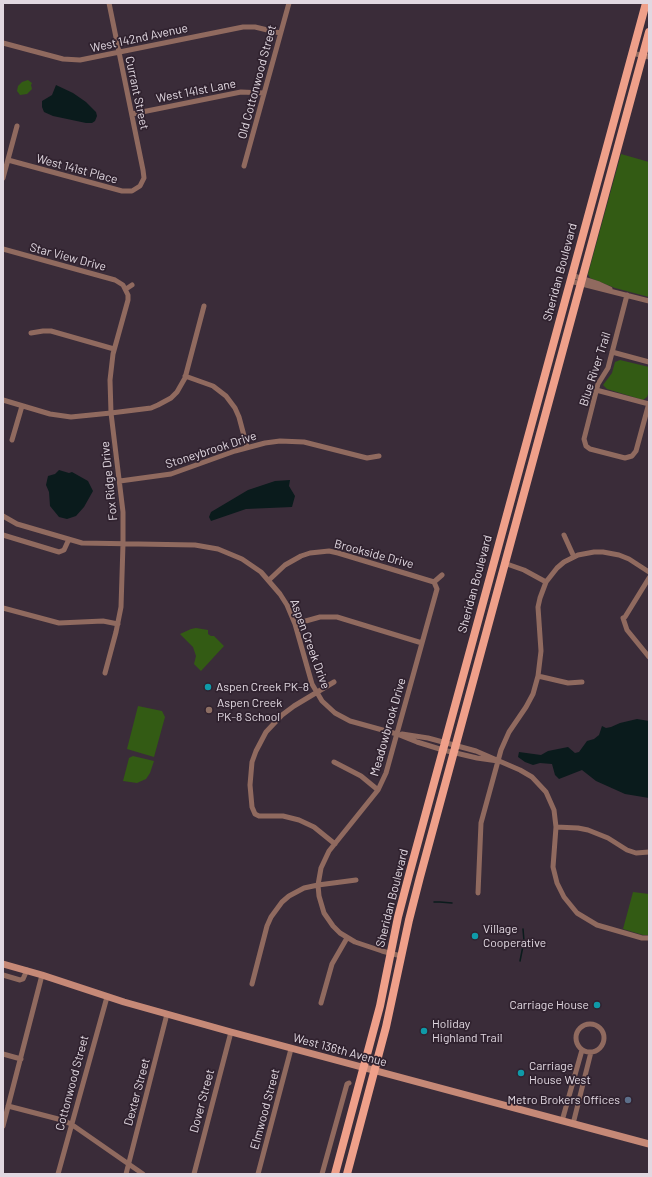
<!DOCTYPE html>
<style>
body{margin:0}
#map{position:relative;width:652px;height:1177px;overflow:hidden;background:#3a2c39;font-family:Barlow,sans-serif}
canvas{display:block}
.frame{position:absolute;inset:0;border:4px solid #e1d8e1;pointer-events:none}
</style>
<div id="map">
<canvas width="652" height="1177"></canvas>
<div class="frame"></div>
</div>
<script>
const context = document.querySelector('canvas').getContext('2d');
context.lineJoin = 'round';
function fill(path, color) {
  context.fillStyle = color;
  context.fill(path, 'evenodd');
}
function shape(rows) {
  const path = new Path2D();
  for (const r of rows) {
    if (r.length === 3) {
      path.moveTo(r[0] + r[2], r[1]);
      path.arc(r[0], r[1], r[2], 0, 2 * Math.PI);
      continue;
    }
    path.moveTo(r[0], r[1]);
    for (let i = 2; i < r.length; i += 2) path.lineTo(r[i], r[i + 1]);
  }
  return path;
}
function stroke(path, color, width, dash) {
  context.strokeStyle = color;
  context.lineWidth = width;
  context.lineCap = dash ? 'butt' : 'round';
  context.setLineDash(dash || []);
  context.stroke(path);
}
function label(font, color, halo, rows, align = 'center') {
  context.font = font + ' Barlow,sans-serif';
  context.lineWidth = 3.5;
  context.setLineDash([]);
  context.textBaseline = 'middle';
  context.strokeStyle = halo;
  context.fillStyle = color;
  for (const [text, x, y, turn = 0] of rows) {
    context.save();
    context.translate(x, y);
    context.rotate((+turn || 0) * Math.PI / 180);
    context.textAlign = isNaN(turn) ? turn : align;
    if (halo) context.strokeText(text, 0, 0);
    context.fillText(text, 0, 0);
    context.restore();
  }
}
fill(shape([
 [28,80,32,83,31,85,32,89,27,94,20,95,17,91,18,86,22,82],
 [621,154,649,162,649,297,615,288,590,278,588,274],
 [620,360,649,367,649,391,647,397,643,400,607,389,603,385,612,373,615,362],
 [196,628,208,630,208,634,211,636,214,636,224,646,201,671,194,664,196,656,193,647,180,634,191,629],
 [138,706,162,711,165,717,154,757,127,749],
 [133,756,154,761,150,773,146,779,137,783,123,781,129,758],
 [633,892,649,894,649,935,643,935,623,929]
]), '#335b14');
fill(shape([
 [56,85,73,93,86,102,96,112,97,116,95,121,92,123,86,123,53,116,44,112,42,107,42,101,52,95],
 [59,470,69,473,72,472,88,481,93,491,84,507,76,516,67,519,59,517,50,506,49,492,46,485,48,476,55,474],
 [290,480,289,486,295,496,292,507,246,509,211,521,209,517,211,512,248,490,275,481],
 [637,719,649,721,649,798,625,794,596,781,582,770,559,779,555,775,552,764,540,763,533,765,525,762,518,757,519,752,541,755,548,751,568,747,575,753,579,752,587,741,594,739,599,735,602,726,606,728,611,727,620,723]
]), '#0a1b1c');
stroke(shape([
 [434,902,440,902,452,903],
 [520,961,524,941,523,929]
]), '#0a1b1c', 1.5);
stroke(shape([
 [3,43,63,59,80,60,243,27,255,27,280,33],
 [632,53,649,57],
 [132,114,241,92,264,93],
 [8,160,122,191,132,191,140,186,144,178,143,170,109,3],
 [244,166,289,3],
 [3,178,17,126],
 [3,249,115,280,123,285,128,295,128,300,113,354,110,380,111,413,123,512,123,544,121,607,116,632,105,673],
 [571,275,599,284,610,289],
 [570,281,649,301],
 [126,289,132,285],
 [627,295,608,368,598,384,584,439,586,446,590,449,625,458,632,456,636,451,649,403],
 [31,333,43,331,51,331,114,349],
 [612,352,649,362],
 [185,376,213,386,226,396,235,408,239,417,247,447],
 [596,390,649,404],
 [3,400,50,414,71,417,111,413,151,408,158,405,171,398,177,392,185,378,204,306],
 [12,440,22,406],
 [120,481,171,474,235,451,265,443,280,441,304,442,367,458,379,456],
 [3,516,17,524,82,543,195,545,218,549,242,559,261,572,280,594,287,605,295,624,312,684,322,701,335,713,350,721,397,734,417,742,443,750,477,758,498,761],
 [3,535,59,552,64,550,69,539],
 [564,535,574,557],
 [504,563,524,570,546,582],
 [649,578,625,617,623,618,627,630,649,657],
 [269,580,285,565,301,556,310,553,329,551,338,553,434,582],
 [434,582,442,575],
 [3,608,59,623,103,621,118,624],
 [295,624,320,617,337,617,422,643],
 [538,676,568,683,582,682],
 [334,682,294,706,282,715,266,732,256,751,252,762,250,785,252,807,255,814,259,816,283,816,299,820,314,827,335,844],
 [402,734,428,738,476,751,520,770,532,777,546,792,554,810,556,827,553,867,557,883,564,897,577,913,597,925,642,938,649,938],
 [334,762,361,776,378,790],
 [556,827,578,828,588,830,608,838,627,850,636,853,649,852],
 [478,893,481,823,501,750,509,732,526,707,533,694,538,676,541,651,538,607,540,598,546,582,557,568,564,562,578,555,594,552,603,552,619,555,629,559,649,572],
 [401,956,382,951,355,942,340,933,333,926,324,913,319,896,318,885,321,868,329,851,378,790,386,773,437,589,434,582],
 [3,975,20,980,23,979,27,970],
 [252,984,267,926,271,917,282,902,289,896,304,888,318,885,356,880],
 [321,1003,332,964,347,938],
 [590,1038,14],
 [3,1054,21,1059],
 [8,1106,62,1120,71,1124,143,1174],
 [562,1121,582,1050],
 [573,1124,591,1052],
 [3,1126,42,975],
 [58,1174,107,997],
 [126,1174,167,1014],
 [194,1174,231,1032],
 [258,1174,291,1049],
 [322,1174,347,1084,349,1083]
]), '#906a5f', 5);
stroke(shape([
 [3,964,42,975,124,1002,231,1032,649,1144]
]), '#c68977', 7);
stroke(shape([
 [335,1174,380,1006,398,917,409,875,646,3],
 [347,1174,386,1027,409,920,420,877,649,32]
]), '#efa08a', 8);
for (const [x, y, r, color] of [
 [208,687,4,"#0f9aa8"],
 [209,710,4,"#8d6e63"],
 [475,936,4,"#0f9aa8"],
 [597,1005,4,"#0f9aa8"],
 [424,1031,4,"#0f9aa8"],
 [521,1073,4,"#0f9aa8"],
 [628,1100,4,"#5c6f8a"]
]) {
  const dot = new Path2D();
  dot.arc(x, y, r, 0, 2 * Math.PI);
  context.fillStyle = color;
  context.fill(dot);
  stroke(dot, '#30222f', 1.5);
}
label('12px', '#e1d8e1', '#30222f', [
 ["West 142nd Avenue",139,38,-12],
 ["Old Cottonwood Street",257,82,-75],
 ["West 141st Lane",196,91,-11],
 ["Currant Street",137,93,78],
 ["West 141st Place",77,169,15],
 ["Star View Drive",68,257,15],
 ["Sheridan Boulevard",560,272,-75],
 ["Blue River Trail",595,369,-72],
 ["Stoneybrook Drive",211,450,-18],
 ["Fox Ridge Drive",109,481,-96],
 ["Brookside Drive",374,554,15],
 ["Sheridan Boulevard",475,584,-75],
 ["Aspen Creek Drive",310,644,70],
 ["Meadowbrook Drive",388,727,-74],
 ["Sheridan Boulevard",392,898,-76],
 ["West 136th Avenue",340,1050,15],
 ["Cottonwood Street",72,1083,-75],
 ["Dexter Street",137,1092,-75],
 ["Dover Street",202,1101,-75],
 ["Elmwood Street",265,1109,-75]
]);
label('12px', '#e1d8e1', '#30222f', [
 ["Aspen Creek PK-8",216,687],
 ["Aspen Creek",217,703],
 ["PK-8 School",217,717],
 ["Village",483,929],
 ["Cooperative",483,943],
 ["Carriage House",589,1005,"right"],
 ["Holiday",432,1024],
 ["Highland Trail",432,1038],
 ["Carriage",529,1066],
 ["House West",529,1080],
 ["Metro Brokers Offices",620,1100,"right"]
], 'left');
</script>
